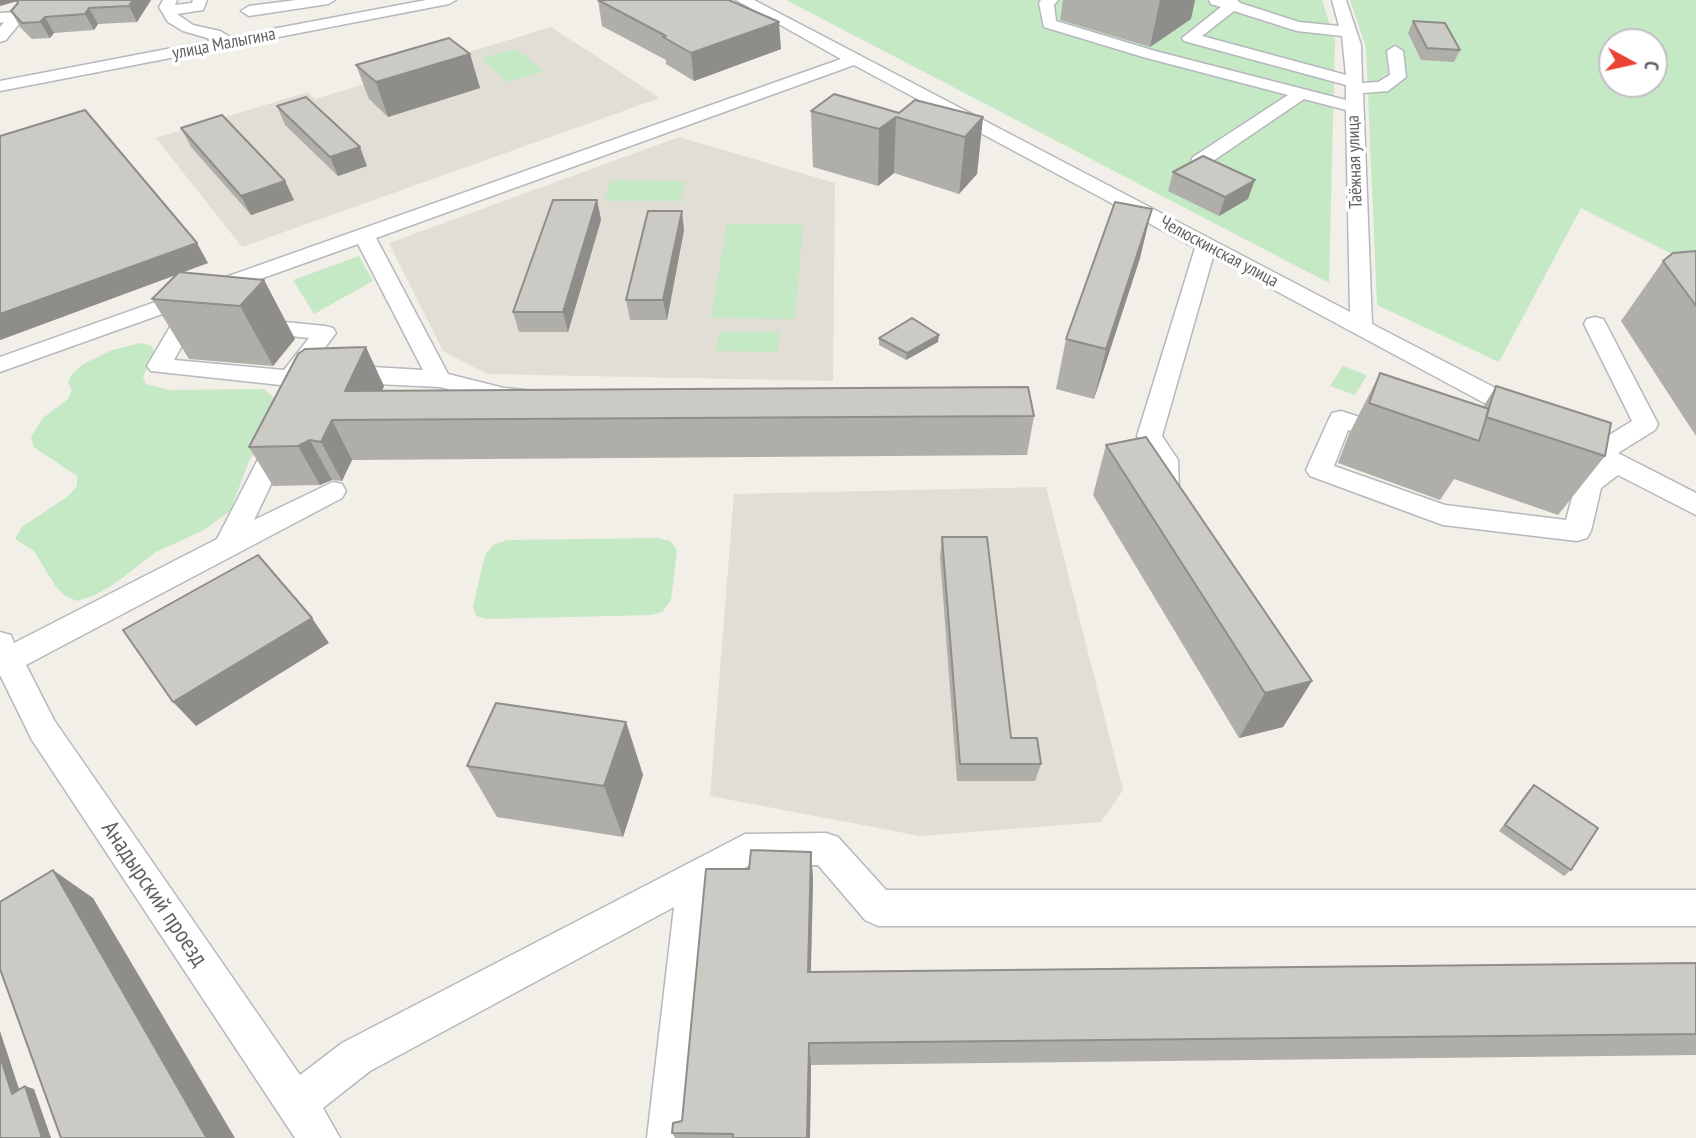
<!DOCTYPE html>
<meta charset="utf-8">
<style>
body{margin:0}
#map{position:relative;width:1696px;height:1138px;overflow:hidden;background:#f1efe8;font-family:"PT Sans Narrow",sans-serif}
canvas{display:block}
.north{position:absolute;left:1598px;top:28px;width:70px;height:70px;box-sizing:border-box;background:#fff;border:2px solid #bfc1c3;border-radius:50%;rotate:98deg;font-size:19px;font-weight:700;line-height:28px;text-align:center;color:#5f6368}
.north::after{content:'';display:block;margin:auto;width:24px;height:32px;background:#ea4335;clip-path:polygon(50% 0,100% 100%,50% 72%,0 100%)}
</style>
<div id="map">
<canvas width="1696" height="1138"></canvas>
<div class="north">С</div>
</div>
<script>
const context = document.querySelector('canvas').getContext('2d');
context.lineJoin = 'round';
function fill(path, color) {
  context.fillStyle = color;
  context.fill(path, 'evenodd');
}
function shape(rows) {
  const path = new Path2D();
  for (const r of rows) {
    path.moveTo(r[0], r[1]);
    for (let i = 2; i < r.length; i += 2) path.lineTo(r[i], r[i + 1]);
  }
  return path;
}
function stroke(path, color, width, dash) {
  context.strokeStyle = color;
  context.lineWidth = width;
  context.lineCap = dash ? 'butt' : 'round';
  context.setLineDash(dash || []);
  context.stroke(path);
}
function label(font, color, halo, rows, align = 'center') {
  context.font = font + ' "PT Sans Narrow",sans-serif';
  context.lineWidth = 7;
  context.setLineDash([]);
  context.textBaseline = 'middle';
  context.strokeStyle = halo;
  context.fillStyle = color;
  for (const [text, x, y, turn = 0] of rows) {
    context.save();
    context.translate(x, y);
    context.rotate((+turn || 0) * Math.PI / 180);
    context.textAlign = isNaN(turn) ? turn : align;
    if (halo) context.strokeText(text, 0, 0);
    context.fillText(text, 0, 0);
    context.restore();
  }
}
fill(shape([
 [551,27,660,98,242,247,156,138,308,92,315,99],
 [679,137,835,183,833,381,487,374,443,351,389,243],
 [1046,487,1123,790,1101,822,920,836,710,796,734,494]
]), '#e1ded6');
fill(shape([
 [786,0,1322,0,1335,41,1329,283],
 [1350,0,1696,0,1696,266,1581,208,1499,362,1377,305,1366,47],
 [1612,42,1654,42,1654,84,1612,84],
 [516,49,544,71,508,82,481,58],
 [611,180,685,181,680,201,605,201],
 [727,224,803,224,795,319,711,318],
 [359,256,373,281,314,314,293,280],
 [719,332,779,332,778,352,716,351],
 [141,343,152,346,154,353,143,377,146,384,169,390,264,389,277,401,274,427,250,459,230,511,204,530,156,552,113,585,95,595,77,601,64,595,56,587,34,551,15,539,22,527,67,497,77,486,77,476,34,447,31,437,43,418,68,399,72,390,68,383,72,374,83,364,112,350],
 [1343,366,1367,375,1355,395,1330,386],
 [658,538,670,541,677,550,671,600,662,612,651,615,487,619,476,616,473,606,485,555,493,545,507,540]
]), '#c5e8c5');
const minor = shape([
 [163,0,177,0,175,5,192,3,193,0,207,0,203,10,177,14,193,25,220,31,230,37,426,0,456,0,449,4,0,91,0,81,214,40,183,31,168,22,159,7,163,0],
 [296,0,335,0,328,4,249,16,241,11,249,6,296,0],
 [736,0,754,0,1350,312,1346,110,1304,99,1207,165,1193,165,1191,161,1193,157,1288,95,1143,57,1044,27,1039,3,1041,0,1058,0,1054,5,1056,21,1155,51,1346,100,1346,85,1184,41,1182,38,1221,7,1211,4,1209,0,1237,0,1240,3,1299,22,1339,26,1332,0,1346,0,1361,45,1362,83,1378,82,1390,75,1387,51,1395,46,1403,51,1406,77,1388,91,1363,93,1372,324,1532,407,1535,413,1532,419,1523,421,1514,419,1213,257,1162,436,1178,460,1179,491,1185,501,1181,508,1172,511,1163,508,1153,492,1152,461,1137,436,1195,248,854,65,376,238,448,374,504,388,526,390,530,396,526,402,504,404,440,387,334,382,330,377,334,372,342,369,373,367,423,370,358,244,0,372,0,357,841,59,736,0],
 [1234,11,1297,31,1342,36,1346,75,1202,36,1234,11],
 [17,12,25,17,6,40,0,42,0,27,4,22,0,23,0,13,17,12],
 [185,313,193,315,196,320,174,360,284,370,309,338,246,331,243,326,246,321,254,319,325,326,333,328,336,333,298,383,290,386,151,371,147,366,174,320,177,315,185,313],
 [1595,317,1603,319,1606,324,1658,424,1655,430,1618,453,1696,493,1696,515,1618,475,1601,488,1591,531,1587,538,1577,541,1443,525,1310,476,1306,470,1329,419,1332,413,1341,411,1400,430,1403,436,1400,442,1391,444,1348,430,1334,466,1445,505,1566,520,1576,483,1580,476,1598,464,1563,445,1560,439,1563,433,1572,430,1598,442,1632,421,1584,324,1587,319,1595,317],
 [282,428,291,430,294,436,254,520,333,482,342,484,346,491,342,498,26,665,54,720,300,1075,342,1043,745,834,826,833,838,837,886,890,1696,890,1696,926,878,926,865,920,818,865,748,866,712,886,689,1138,647,1138,674,907,370,1071,323,1108,340,1138,295,1138,32,740,0,675,0,632,11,635,14,643,217,539,270,436,273,430,282,428]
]);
stroke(minor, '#b5b8bc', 3);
fill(minor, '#fff');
fill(shape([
 [0,0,151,0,137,22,98,24,94,30,54,33,50,38,32,39,20,27,11,11,18,3,17,1,0,6],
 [598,0,781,49,694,81,666,64,666,60,602,26],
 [1063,0,1195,0,1191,19,1150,47,1060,20],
 [1413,21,1460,50,1454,62,1421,60,1408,33],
 [470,54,480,88,388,117,369,99,356,65],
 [277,106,367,166,338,176,285,125],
 [811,111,899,113,983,117,977,174,959,194,894,173,878,186,813,167],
 [181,128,285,181,294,200,251,215,191,147],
 [0,136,208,263,183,272,264,280,295,339,273,366,189,359,152,299,176,275,0,340],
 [1173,172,1248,199,1219,216,1168,191],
 [597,200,601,220,568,332,519,332,513,312],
 [684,230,667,320,630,320,626,300],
 [1696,251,1696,436,1621,321,1663,261],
 [1140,258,1094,399,1056,389,1066,339],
 [879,338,938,342,906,360,879,345],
 [1380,373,1483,407,1496,386,1605,456,1558,515,1454,479,1440,500,1338,463,1349,434],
 [384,386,382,391,1034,416,1027,455,352,460,342,481,332,480,320,485,273,486,249,447],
 [1106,445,1312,681,1283,727,1239,738,1093,495],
 [942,537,1011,738,1041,764,1035,781,957,781,940,557],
 [626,722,643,775,623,837,497,817,467,766],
 [1534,785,1571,870,1564,876,1499,831,1528,791],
 [811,852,813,880,811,972,1696,963,1696,1055,811,1065,810,1138,675,1138,672,1133,682,1121,749,869]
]), '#afaea9');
fill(shape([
 [0,0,21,0,0,6],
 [133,0,151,0,137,22,129,6],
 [1160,0,1195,0,1191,19,1150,47],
 [89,8,98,24,94,30,85,14],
 [45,17,54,33,50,38,40,22],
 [779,22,781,49,694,81,691,53],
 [470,54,480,88,388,117,376,82],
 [896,117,894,173,878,186,879,129],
 [983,117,977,174,959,194,965,137],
 [360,147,367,166,338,176,330,157],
 [1255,180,1248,199,1219,216,1225,197],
 [285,181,294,200,251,215,241,196],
 [597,200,601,220,568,332,563,312],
 [1152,209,1140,258,1094,399,1106,349],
 [682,211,684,230,667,320,663,300],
 [197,243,208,263,0,340,0,314],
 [264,280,295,339,273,366,240,306],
 [939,335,938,342,906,360,907,353],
 [366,347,384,386,369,420,345,391],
 [332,420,352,460,342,481,321,442],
 [310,440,332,480,320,485,298,446],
 [312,618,329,643,196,726,173,702],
 [1312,681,1283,727,1239,738,1265,693],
 [626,722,643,775,623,837,604,786],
 [811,852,813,880,810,996,808,972],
 [53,870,93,898,235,1138,207,1138],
 [0,1031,22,1098,12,1094,0,1056],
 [809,1043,811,1065,810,1138,807,1138],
 [25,1086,34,1089,51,1138,42,1138]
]), '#8f8d8a');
const building = shape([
 [16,0,133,0,129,6,89,8,85,14,45,17,40,22,22,23,11,11,18,3,16,0],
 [598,0,729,0,779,22,691,53,663,37,666,36,598,0],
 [1413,21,1445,23,1460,50,1427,48,1413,21],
 [449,38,470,54,376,82,356,65,449,38],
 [834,94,899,113,915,100,983,117,965,137,896,117,879,129,811,111,834,94],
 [306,97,360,147,330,157,277,106,306,97],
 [85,110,197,243,0,314,0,136,85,110],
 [222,115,285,181,241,196,181,128,222,115],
 [1203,156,1255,180,1225,197,1173,172,1203,156],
 [553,200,597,200,563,312,513,312,553,200],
 [1115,202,1152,209,1106,349,1066,339,1115,202],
 [648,211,682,211,663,300,626,300,648,211],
 [1696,251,1696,306,1663,261,1673,253,1696,251],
 [179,272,264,280,240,306,152,299,179,272],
 [912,318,939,335,907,353,879,338,912,318],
 [366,347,345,391,1028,387,1034,416,332,420,321,442,310,440,298,446,249,447,298,354,305,349,366,347],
 [1380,373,1489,409,1479,441,1369,403,1380,373],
 [1496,386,1611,423,1605,456,1486,417,1496,386],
 [1146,437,1312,681,1265,693,1106,445,1146,437],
 [942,537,987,537,1011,738,1037,738,1041,764,960,764,942,537],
 [258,555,312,618,173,702,123,630,258,555],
 [496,703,626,722,604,786,467,766,496,703],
 [1534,785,1598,828,1571,870,1505,825,1534,785],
 [751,850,811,852,808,972,1696,963,1696,1034,809,1043,807,1138,733,1138,733,1134,672,1133,673,1123,682,1121,706,869,749,869,751,850],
 [53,870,205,1135,207,1138,61,1138,0,969,0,902,53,870],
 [0,1056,12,1094,25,1086,42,1138,0,1138,0,1056]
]);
fill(building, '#cccac5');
stroke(building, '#8f8d8a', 2);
label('18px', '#5f6368', '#fff', [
 ["улица Малыгина",224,44,-11],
 ["Таёжная улица",1355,162,-92],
 ["Челюскинская улица",1219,252,28]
]);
label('24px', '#5f6368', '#fff', [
 ["Анадырский проезд",154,894,56]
]);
</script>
